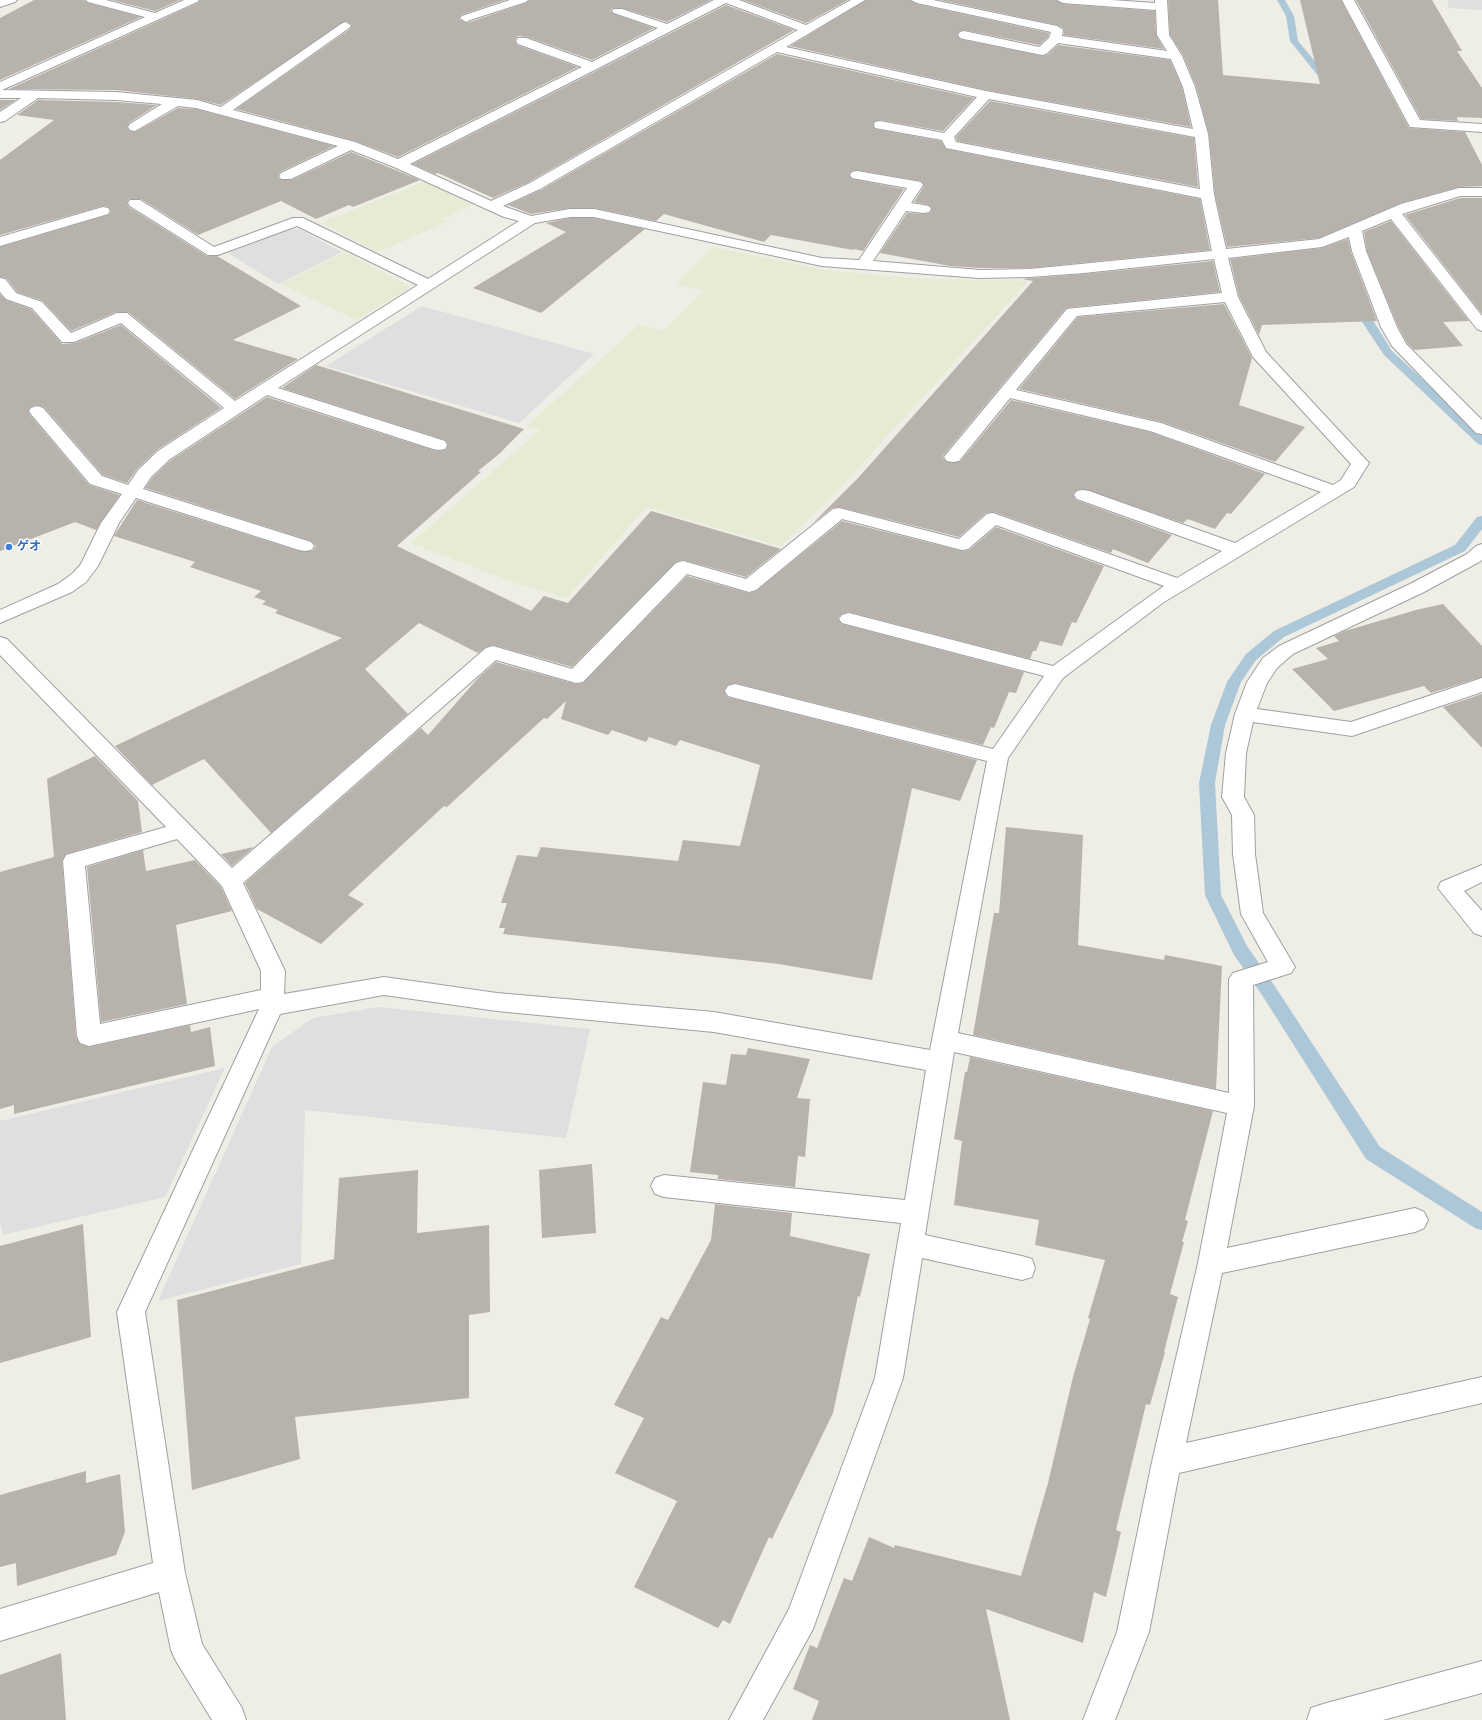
<!DOCTYPE html>
<meta charset="utf-8">
<style>
body{margin:0}
canvas{display:block;background:#eeede6}
</style>
<canvas width="1482" height="1720"></canvas>
<script>
const context = document.querySelector('canvas').getContext('2d');
context.lineJoin = 'round';
function fill(path, color) {
  context.fillStyle = color;
  context.fill(path, 'evenodd');
}
function shape(rows) {
  const path = new Path2D();
  for (const r of rows) {
    path.moveTo(r[0], r[1]);
    for (let i = 2; i < r.length; i += 2) path.lineTo(r[i], r[i + 1]);
  }
  return path;
}
function stroke(path, color, width, dash) {
  context.strokeStyle = color;
  context.lineWidth = width;
  context.lineCap = dash ? 'butt' : 'round';
  context.setLineDash(dash || []);
  context.stroke(path);
}
function label(font, color, halo, rows, align = 'center') {
  context.font = font + ' "PT Sans Narrow","Noto Sans JP",sans-serif';
  context.lineWidth = 3;
  context.setLineDash([]);
  context.textBaseline = 'middle';
  context.strokeStyle = halo;
  context.fillStyle = color;
  for (const [text, x, y, turn = 0] of rows) {
    context.save();
    context.translate(x, y);
    context.rotate((+turn || 0) * Math.PI / 180);
    context.textAlign = isNaN(turn) ? turn : align;
    if (halo) context.strokeText(text, 0, 0);
    context.fillText(text, 0, 0);
    context.restore();
  }
}
fill(shape([
 [423,182,473,204,443,219,447,222,378,252,321,223],
 [713,247,824,270,922,279,1028,281,833,496,780,546,646,507,567,598,518,584,411,543,540,430,527,426,639,325,664,331,704,291,676,284],
 [345,252,410,287,411,287,356,320,281,284]
]), '#e6ebd4');
fill(shape([
 [1447,0,1482,0,1482,10,1449,8],
 [291,228,299,229,342,252,278,284,228,253],
 [422,306,594,354,519,423,326,366],
 [378,1007,590,1029,566,1138,305,1110,301,1264,158,1301,272,1047,313,1018],
 [225,1068,165,1197,3,1235,0,1221,0,1121]
]), '#dfdfdf');
fill(shape([
 [1277,0,1285,0,1294,16,1298,41,1333,83,1333,87,1327,87,1290,41,1286,16,1277,0],
 [1361,297,1367,300,1374,322,1392,351,1482,434,1482,445,1478,444,1384,355,1362,322,1355,300,1361,297],
 [1482,516,1482,529,1465,551,1284,637,1256,660,1241,682,1225,725,1215,783,1221,895,1247,946,1274,985,1380,1147,1482,1212,1482,1230,1475,1228,1366,1159,1262,995,1234,955,1205,895,1199,783,1211,725,1227,682,1246,654,1274,631,1455,545,1477,517,1482,516]
]), '#acc7d7');
fill(shape([
 [34,0,84,0,88,3,141,17,0,80,0,18],
 [112,0,180,0,155,11],
 [200,0,505,0,461,15,459,19,467,23,526,3,530,0,711,0,667,22,622,8,613,8,610,11,614,14,654,28,592,60,527,37,518,36,515,40,517,45,578,67,398,157,355,141,236,109,350,29,352,25,346,21,221,105,197,99,116,90,9,89,198,3],
 [743,0,848,0,806,23],
 [866,0,910,0,917,4,1049,33,1048,37,1039,45,964,30,960,31,957,34,960,39,1042,56,1047,55,1058,45,1170,60,1182,87,1191,127,986,90,790,46],
 [940,0,1056,0,1063,4,1155,11,1156,35,1164,49,1064,35,1064,29,1057,25],
 [1168,0,1218,0,1223,75,1320,84,1300,0,1341,0,1409,128,1465,132,1482,165,1482,186,1459,187,1401,203,1319,238,1227,247,1215,195,1209,134,1196,86,1183,55,1170,35],
 [1356,0,1432,0,1462,51,1457,51,1482,88,1482,118,1457,117,1458,121,1421,119],
 [726,5,794,30,529,182,493,198,438,173,435,174,413,164],
 [777,54,974,98,943,131,880,120,874,122,873,125,875,129,941,141,946,149,1200,199,1210,250,1030,268,980,268,950,266,880,253,907,213,924,214,930,213,932,208,929,205,914,202,924,186,921,181,857,170,852,171,849,174,852,179,904,189,863,251,854,249,853,250,771,235,764,242,664,214,656,221,594,208,570,208,531,214,508,205,541,190],
 [0,100,16,100,0,110],
 [38,100,116,102,157,105,129,123,127,128,130,131,135,132,178,108,196,109,334,146,280,172,278,177,281,180,292,180,351,152,420,180,353,207,349,205,316,219,281,201,198,235,141,199,129,199,127,204,129,207,207,256,217,256,301,306,233,340,298,359,235,399,128,312,116,312,71,331,43,301,17,292,6,278,0,277,0,247,108,215,111,212,109,207,103,206,0,235,0,160,54,120,17,115],
 [990,101,1194,138,1198,187,957,141,956,137],
 [1460,198,1482,198,1482,314,1405,215],
 [570,218,594,218,645,229,541,313,473,288,566,232,546,223],
 [1391,221,1469,321,1443,322,1463,346,1414,350,1407,343,1398,326,1367,251,1364,232],
 [1348,239,1351,252,1377,321,1262,325,1259,335,1239,296,1230,259,1322,248],
 [1213,261,1220,292,1066,308,942,457,947,462,960,462,1011,400,1150,432,1265,474,1231,514,1227,513,1215,529,1188,519,1183,523,1083,489,1077,490,1073,494,1076,500,1172,535,1148,563,1113,549,1111,553,994,512,986,513,959,537,839,507,832,508,812,524,859,477,1033,281,1022,279,1084,274],
 [0,294,6,300,31,309,62,344,75,343,121,325,221,408,157,450,138,468,127,483,103,475,44,407,37,405,31,407,28,410,30,415,89,485,120,495,96,530,75,522,0,551],
 [1224,304,1252,358,1239,405,1305,427,1275,462,1162,422,1019,389,1078,317],
 [316,365,524,429,499,454,478,471,481,472,397,546,531,611,544,596,568,603,651,511,781,549,746,577,683,560,676,562,572,667,493,645,486,647,478,653,419,623,365,669,408,714,271,833,204,759,152,785,115,746,342,638,275,613,278,610,262,604,266,601,254,597,261,591,190,567,195,562,114,536,137,500,299,551,312,551,316,546,311,541,145,488,152,478,171,460,267,397,433,450,439,451,446,450,448,444,445,440,282,388],
 [842,521,962,551,969,550,996,527,1104,566,1076,623,1072,622,1062,646,1040,641,1036,651,1033,651,1030,659,849,612,842,614,838,618,842,624,1024,672,1016,693,1009,692,994,728,991,727,983,745,735,683,728,685,724,690,727,697,735,699,977,760,960,801,912,788,872,980,779,964,503,934,505,928,499,928,507,903,501,903,517,855,537,857,541,847,678,861,683,840,740,846,760,765,680,740,676,746,649,737,646,742,612,730,608,735,561,719,566,701,547,719,544,718,447,807,444,806,348,895,364,904,321,944,257,909,245,883,421,728,428,735,478,678,496,662,576,684,583,683,687,576,749,593,756,591],
 [1443,604,1482,646,1482,677,1431,693,1424,686,1334,711,1292,669,1328,659,1316,648,1339,641,1334,636,1345,631,1416,610],
 [1482,694,1482,748,1443,707],
 [95,756,138,801,142,832,66,854,62,860,76,1037,80,1044,89,1047,190,1025,191,1032,210,1027,215,1066,14,1114,14,1105,0,1109,0,872,54,857,47,779],
 [1006,827,1083,835,1078,945,1164,960,1165,955,1222,966,1216,1089,973,1035,994,913,999,913],
 [254,847,232,866,221,854],
 [143,850,146,871,195,860,221,887,232,911,176,925,187,1004,101,1022,87,867],
 [748,1048,810,1059,797,1098,810,1099,805,1157,798,1156,795,1187,718,1179,718,1175,690,1172,703,1082,726,1085,731,1054,746,1055],
 [970,1057,1213,1111,1185,1220,1188,1221,1182,1242,1184,1242,1170,1294,1178,1297,1164,1352,1165,1352,1150,1405,1146,1404,1116,1530,1121,1532,1106,1597,1094,1592,1083,1643,986,1609,1010,1720,812,1720,819,1701,793,1689,810,1645,817,1648,844,1578,852,1581,869,1537,894,1548,895,1545,1021,1576,1048,1483,1073,1377,1090,1319,1088,1318,1105,1260,1035,1245,1039,1220,954,1205,962,1141,954,1139,965,1072,967,1072],
 [592,1164,596,1233,542,1238,539,1170],
 [418,1170,417,1233,489,1225,490,1312,469,1315,469,1398,295,1417,300,1459,192,1490,177,1300,334,1259,339,1178],
 [715,1204,792,1213,790,1236,870,1254,860,1297,858,1296,833,1413,772,1539,769,1537,730,1624,723,1620,718,1628,634,1587,677,1501,615,1473,644,1418,614,1405,661,1317,668,1320,711,1240],
 [83,1224,91,1337,0,1363,0,1246],
 [86,1471,86,1483,120,1474,125,1532,116,1555,17,1586,16,1563,0,1567,0,1495],
 [61,1653,66,1720,0,1720,0,1675]
]), '#b7b2ac');
const minor = shape([
 [0,0,17,0,15,2,0,7,0,0],
 [86,0,106,0,155,13,184,0,199,0,197,2,2,90,116,92,197,100,221,107,341,24,345,22,349,24,351,26,349,28,233,110,355,142,398,159,582,67,518,44,516,41,518,38,526,38,592,62,658,28,614,13,612,11,614,9,622,9,667,24,714,0,739,0,806,25,851,0,865,0,786,47,986,91,1193,129,1183,87,1171,59,1058,43,1046,54,1042,55,964,39,960,38,958,35,960,32,964,31,1039,47,1049,38,1051,32,917,3,911,0,933,0,1057,26,1063,30,1062,36,1167,51,1157,35,1156,10,1063,3,1057,0,1111,0,1155,3,1155,0,1167,0,1169,35,1182,56,1195,87,1208,134,1214,195,1226,249,1319,239,1401,204,1459,188,1482,188,1482,196,1460,196,1402,214,1482,316,1482,331,1477,329,1391,219,1362,231,1366,251,1397,327,1406,344,1482,420,1482,434,1476,433,1392,346,1381,327,1352,251,1349,237,1322,247,1228,258,1238,297,1266,352,1369,463,1354,487,1164,602,1063,678,1008,758,958,1033,1229,1093,1229,979,1233,973,1268,962,1241,914,1233,854,1232,815,1222,797,1226,753,1235,714,1247,682,1263,658,1279,646,1410,584,1467,554,1476,546,1482,544,1482,560,1479,562,1424,592,1293,654,1277,668,1267,683,1257,709,1351,722,1482,678,1482,692,1352,736,1253,722,1246,753,1244,797,1254,815,1255,854,1263,913,1295,967,1291,973,1253,985,1254,1106,1227,1248,1415,1208,1424,1212,1428,1220,1424,1228,1415,1232,1222,1273,1186,1443,1482,1377,1482,1403,1179,1473,1149,1632,1115,1720,1083,1720,1117,1632,1152,1462,1198,1263,1227,1113,954,1052,925,1235,1022,1256,1032,1259,1035,1268,1032,1277,1022,1280,922,1258,903,1378,813,1629,763,1720,729,1720,789,1609,875,1378,901,1223,664,1197,655,1194,651,1186,655,1178,664,1175,905,1200,926,1070,714,1032,497,1011,384,995,280,1014,145,1312,185,1573,202,1644,242,1708,246,1720,212,1720,176,1661,171,1650,159,1592,0,1641,0,1609,153,1563,117,1312,259,1009,89,1046,80,1043,77,1036,63,861,66,855,166,827,0,655,0,637,7,639,232,868,486,648,493,646,572,669,676,563,683,561,746,579,833,509,839,508,959,539,987,514,993,513,1177,578,1222,551,1077,499,1074,495,1077,491,1083,490,1089,491,1235,543,1321,492,1150,431,1010,398,959,461,953,462,947,461,944,457,1067,309,1222,293,1214,259,1084,273,1030,277,980,278,822,266,594,217,570,217,535,223,278,388,445,441,447,445,445,449,439,450,433,449,267,395,170,459,151,477,143,489,311,542,314,546,311,550,305,551,299,550,136,498,119,523,98,566,86,582,72,592,0,623,0,610,58,584,72,574,81,564,101,523,122,494,90,484,31,414,29,411,31,408,37,406,43,408,102,476,128,485,139,469,158,451,224,408,121,323,74,342,62,342,32,308,6,299,0,292,0,278,5,279,16,293,42,302,71,333,117,313,127,313,235,401,418,285,297,226,218,255,208,255,130,206,128,203,130,200,140,200,214,247,293,218,303,218,428,279,519,221,504,217,394,167,351,150,291,179,281,179,279,176,281,173,338,146,196,108,178,106,135,131,130,130,128,127,130,124,162,104,116,100,38,98,5,121,0,122,0,112,21,98,0,98,0,82,145,17,88,2,86,0],
 [726,3,798,30,530,183,491,201,410,164,726,3],
 [777,52,977,97,944,133,880,121,875,122,874,125,875,128,942,140,946,148,951,149,1201,198,1212,251,1030,269,980,270,873,261,906,211,924,213,929,212,931,209,929,206,911,203,923,185,921,182,857,171,852,172,850,175,852,178,907,188,859,260,822,258,594,209,570,209,531,216,503,206,540,189,777,52],
 [989,99,1195,137,1200,189,956,142,954,137,989,99],
 [1225,302,1253,357,1351,464,1341,480,1333,485,1161,423,1016,390,1077,316,1225,302],
 [842,519,962,550,968,549,996,525,1164,586,1053,666,849,613,842,615,839,619,842,623,1044,676,993,749,735,684,728,686,725,691,728,696,735,698,987,761,930,1050,714,1012,497,993,384,977,284,994,285,971,243,883,496,660,576,683,583,682,687,574,749,592,756,590,842,519],
 [177,839,222,886,261,971,261,990,100,1024,85,866,177,839],
 [510,0,528,0,526,2,470,20,466,22,460,18,462,16,510,0],
 [1342,0,1354,0,1420,120,1482,124,1482,132,1410,127,1342,0],
 [103,207,108,208,110,211,108,214,0,246,0,237,103,207],
 [1482,865,1482,882,1464,891,1482,911,1482,936,1474,933,1438,888,1441,882,1482,865],
 [1482,1661,1482,1693,1383,1720,1307,1720,1311,1708,1323,1704,1482,1661]
]);
stroke(minor, '#a0a0a0', 2);
fill(minor, '#fff');
for (const [x, y, r, color] of [
 [9,547,4,"#3f7fe0"]
]) {
  const dot = new Path2D();
  dot.arc(x, y, r, 0, 2 * Math.PI);
  context.fillStyle = color;
  context.fill(dot);
  stroke(dot, '#fff', 1.5);
}
label('bold 12px', '#366cbe', '#fff', [
 ["ゲオ",17,547]
], 'left');
</script>
